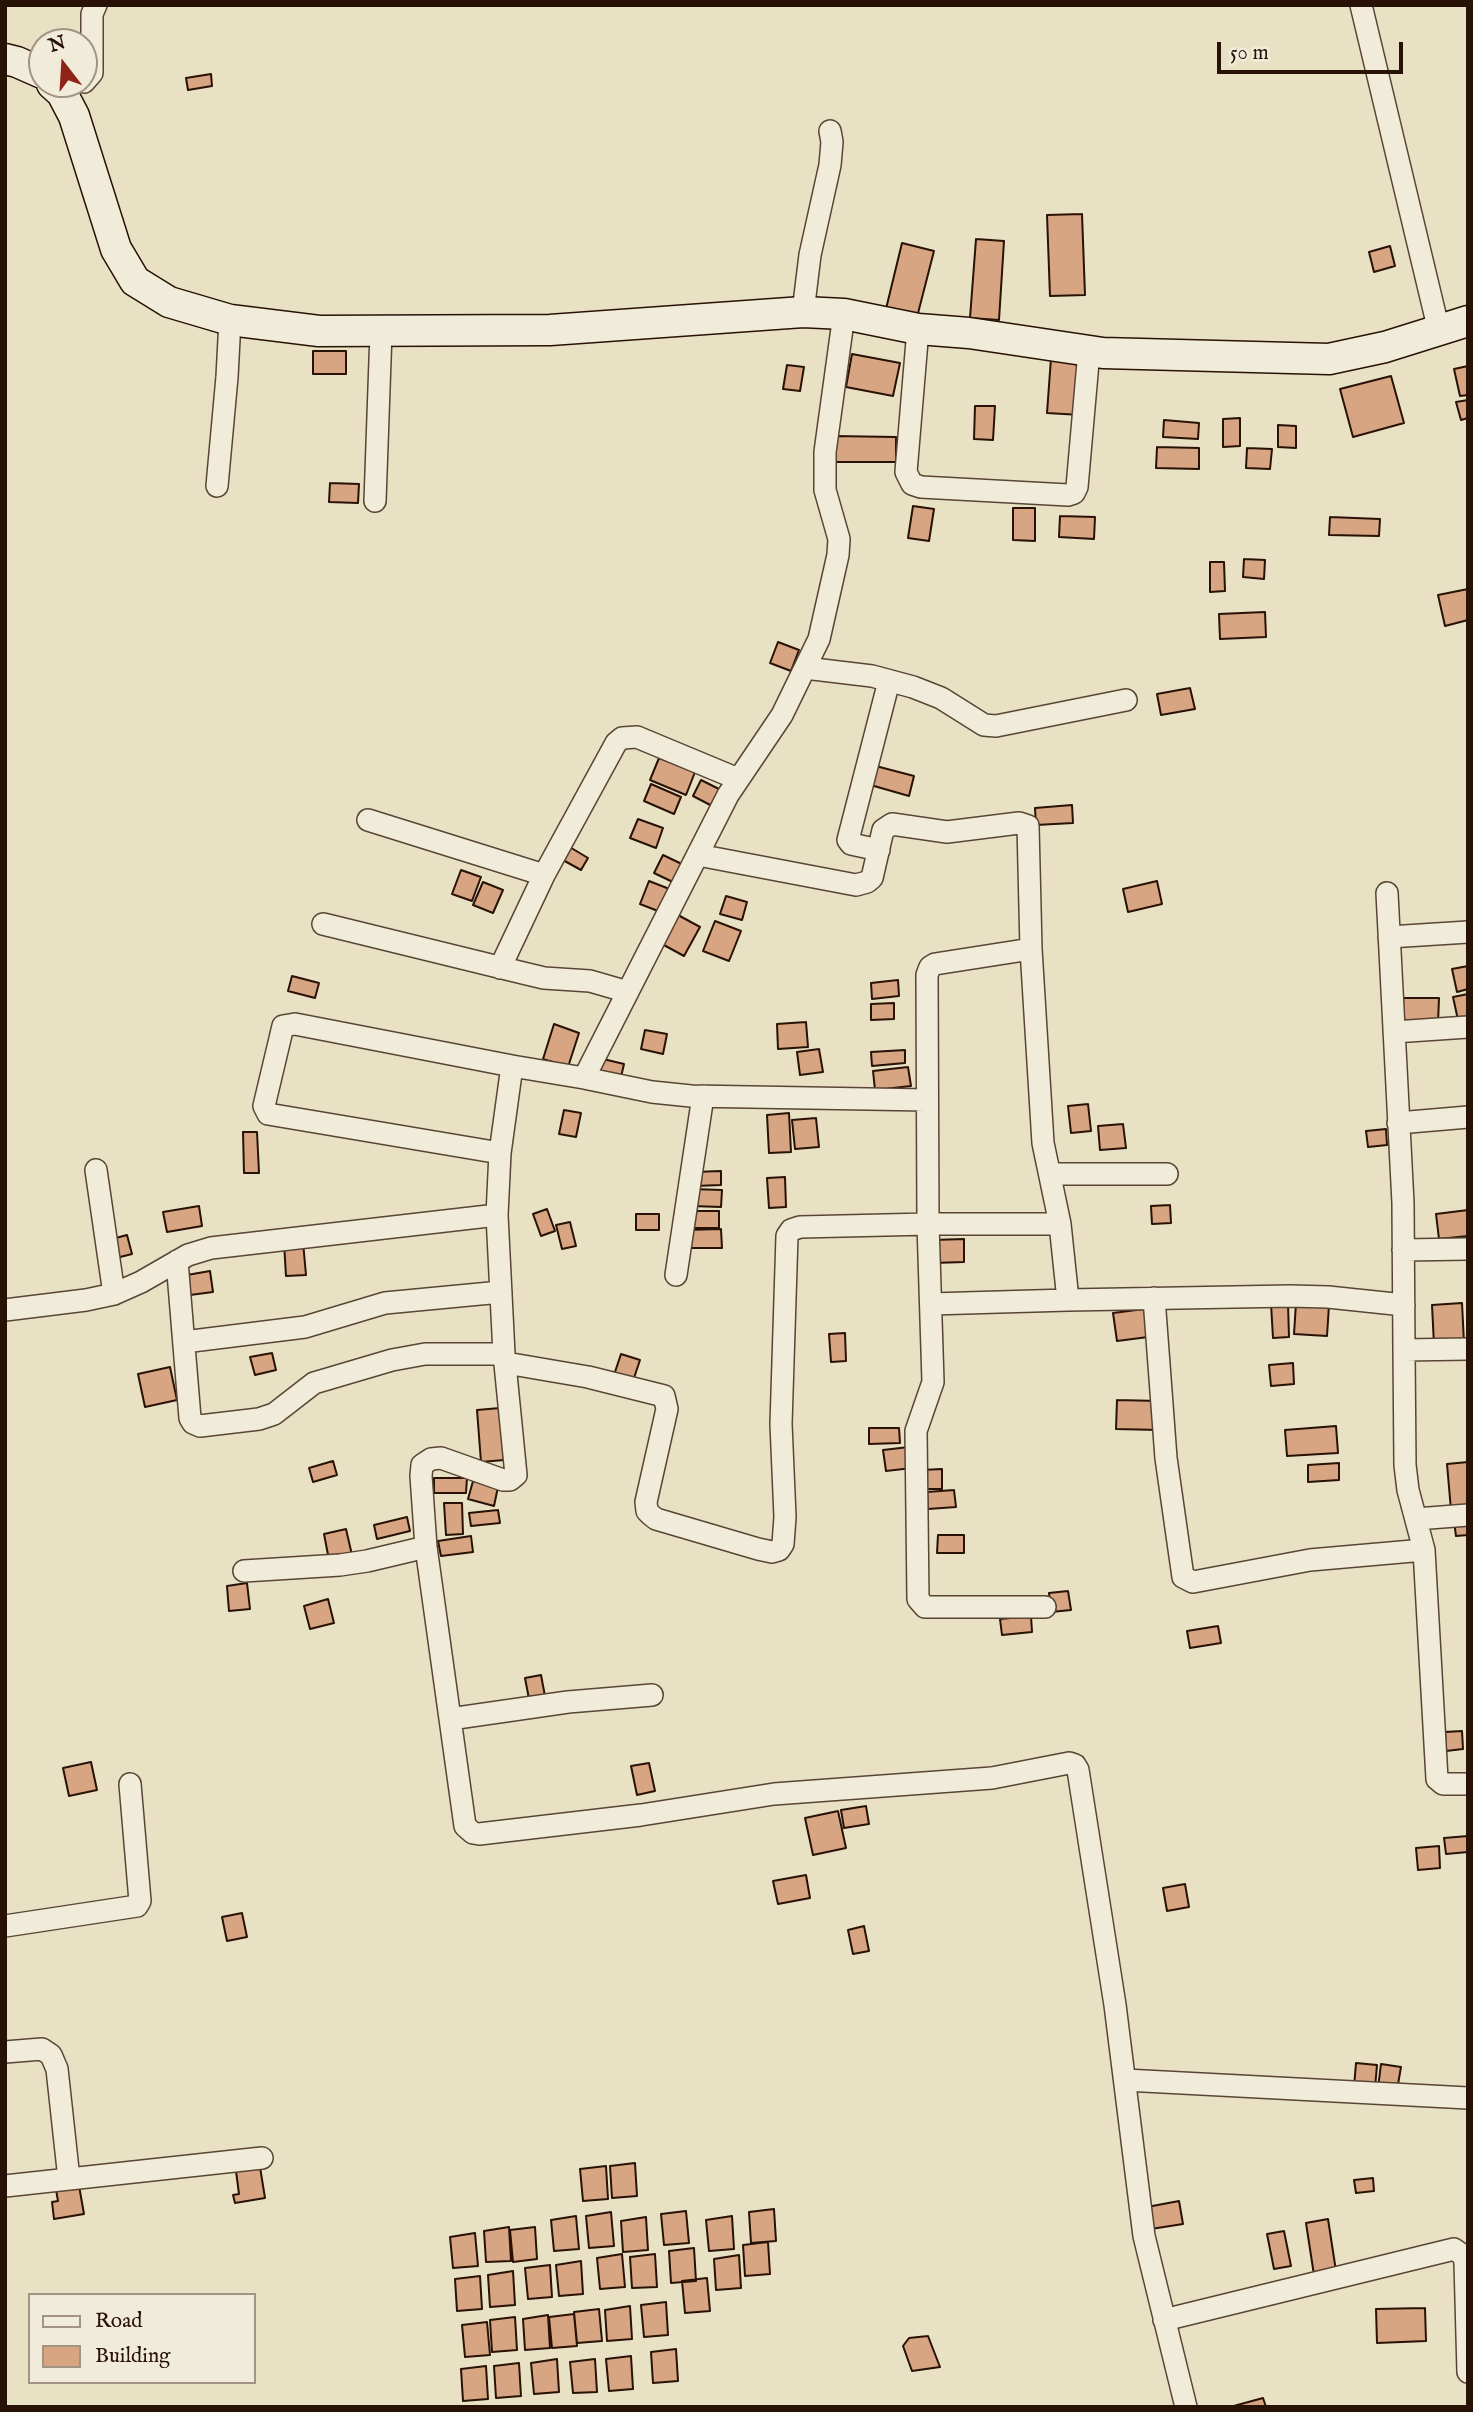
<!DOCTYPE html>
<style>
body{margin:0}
#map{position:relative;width:1473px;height:2412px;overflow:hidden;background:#e9e1c4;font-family:"IM FELL English",serif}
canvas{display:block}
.frame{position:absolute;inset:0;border:7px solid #281105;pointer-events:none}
.legend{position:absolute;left:28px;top:2293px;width:228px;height:91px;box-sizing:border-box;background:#f1ecd9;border:2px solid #a19484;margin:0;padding:9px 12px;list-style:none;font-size:21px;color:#281105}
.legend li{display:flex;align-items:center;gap:14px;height:35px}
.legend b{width:35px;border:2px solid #a19484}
.north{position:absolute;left:28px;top:28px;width:70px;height:70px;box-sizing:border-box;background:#f1ecd9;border:2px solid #a19484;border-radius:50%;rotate:343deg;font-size:19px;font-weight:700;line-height:28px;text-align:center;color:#281105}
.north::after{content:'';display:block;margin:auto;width:24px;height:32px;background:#8f2418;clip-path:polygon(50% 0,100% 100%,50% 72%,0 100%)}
.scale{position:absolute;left:1217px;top:42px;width:186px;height:32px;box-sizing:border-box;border:4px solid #281105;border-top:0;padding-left:9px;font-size:21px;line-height:24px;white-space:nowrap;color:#281105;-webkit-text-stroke:5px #f1ecd9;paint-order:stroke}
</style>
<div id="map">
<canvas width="1473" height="2412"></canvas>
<div class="frame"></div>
<ul class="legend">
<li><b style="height:9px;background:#f1ecd9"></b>Road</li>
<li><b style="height:19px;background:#d8a583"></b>Building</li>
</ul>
<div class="north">N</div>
<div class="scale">50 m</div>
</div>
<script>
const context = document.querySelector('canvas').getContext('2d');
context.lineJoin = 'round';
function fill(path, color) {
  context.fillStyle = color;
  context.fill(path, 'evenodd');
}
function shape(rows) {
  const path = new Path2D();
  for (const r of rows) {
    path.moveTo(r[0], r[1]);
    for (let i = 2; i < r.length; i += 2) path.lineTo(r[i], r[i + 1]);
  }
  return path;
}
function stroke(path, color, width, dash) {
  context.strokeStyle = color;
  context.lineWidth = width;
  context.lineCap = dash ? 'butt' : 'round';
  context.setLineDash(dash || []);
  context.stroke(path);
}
const building = shape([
 [211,74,212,86,188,90,186,78,211,74],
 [1082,214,1085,295,1050,296,1047,215,1082,214],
 [976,239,1004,241,999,320,970,318,976,239],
 [902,243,934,251,916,321,885,313,902,243],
 [1390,246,1395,266,1374,272,1369,252,1390,246],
 [313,351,346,351,346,374,313,374,313,351],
 [852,354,900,363,893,396,846,387,852,354],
 [1051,358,1085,361,1081,415,1047,413,1051,358],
 [787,365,804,367,800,391,783,389,787,365],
 [1468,366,1468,395,1460,396,1454,369,1468,366],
 [1391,376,1404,423,1353,437,1340,389,1391,376],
 [1468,400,1468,418,1461,420,1456,402,1468,400],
 [975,406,995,406,993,440,974,439,975,406],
 [1240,418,1240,446,1223,447,1223,419,1240,418],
 [1164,420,1199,423,1198,439,1163,437,1164,420],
 [1278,425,1296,426,1296,448,1278,447,1278,425],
 [833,436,896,437,896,462,833,462,833,436],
 [1157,447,1199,448,1199,469,1156,468,1157,447],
 [1247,448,1272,449,1270,469,1246,468,1247,448],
 [330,483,359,484,358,503,329,502,330,483],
 [913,506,934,509,929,541,908,538,913,506],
 [1013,508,1035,508,1035,541,1013,540,1013,508],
 [1060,516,1095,517,1094,539,1059,537,1060,516],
 [1330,517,1380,519,1379,536,1329,535,1330,517],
 [1244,559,1265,560,1264,579,1243,577,1244,559],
 [1210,562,1224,562,1225,591,1210,592,1210,562],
 [1468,589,1468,620,1445,626,1438,595,1468,589],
 [1265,612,1266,637,1220,639,1219,614,1265,612],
 [778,642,799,650,791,671,770,663,778,642],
 [1190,688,1195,709,1161,715,1157,694,1190,688],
 [659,758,695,772,686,795,650,780,659,758],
 [872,765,914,776,909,796,867,784,872,765],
 [701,780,725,792,716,808,693,796,701,780],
 [651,784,681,797,674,814,644,801,651,784],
 [1072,805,1073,823,1036,825,1035,808,1072,805],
 [638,819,663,828,656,848,630,838,638,819],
 [568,846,588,858,581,870,561,859,568,846],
 [663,855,686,866,677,884,654,873,663,855],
 [461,870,481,877,472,901,452,894,461,870],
 [649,881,672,890,663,913,640,904,649,881],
 [1157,881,1162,904,1128,912,1123,889,1157,881],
 [483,882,503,890,493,913,473,905,483,882],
 [726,896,747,902,742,920,720,914,726,896],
 [678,915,700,927,684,956,662,944,678,915],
 [715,921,741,931,729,961,703,951,715,921],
 [1468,966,1468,989,1457,992,1452,969,1468,966],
 [292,976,319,983,315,998,288,991,292,976],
 [898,980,899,996,872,999,871,983,898,980],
 [1468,994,1468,1018,1458,1020,1453,997,1468,994],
 [1401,998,1439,998,1438,1023,1400,1022,1401,998],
 [894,1003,894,1019,871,1020,871,1004,894,1003],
 [806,1022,808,1047,778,1049,777,1024,806,1022],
 [554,1024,579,1033,568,1067,543,1059,554,1024],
 [645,1030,667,1034,663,1054,641,1049,645,1030],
 [819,1049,823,1072,800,1075,797,1052,819,1049],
 [905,1050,905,1063,872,1066,871,1052,905,1050],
 [603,1059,624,1064,621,1077,600,1072,603,1059],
 [908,1067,911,1086,875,1090,873,1071,908,1067],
 [1088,1104,1091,1131,1071,1133,1068,1106,1088,1104],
 [564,1110,581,1113,576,1137,559,1134,564,1110],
 [789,1113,791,1152,769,1153,767,1115,789,1113],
 [816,1118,819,1147,795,1149,792,1120,816,1118],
 [1123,1124,1126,1148,1100,1150,1098,1126,1123,1124],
 [1386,1129,1387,1145,1368,1147,1366,1131,1386,1129],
 [243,1132,257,1132,259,1173,244,1173,243,1132],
 [721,1171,721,1185,694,1186,694,1172,721,1171],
 [785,1177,786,1207,769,1208,767,1178,785,1177],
 [692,1189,722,1190,721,1207,691,1206,692,1189],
 [1170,1205,1171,1223,1152,1224,1151,1206,1170,1205],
 [199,1206,202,1226,167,1232,163,1212,199,1206],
 [547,1209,555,1231,541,1236,533,1214,547,1209],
 [1468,1210,1468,1236,1439,1239,1436,1214,1468,1210],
 [689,1211,719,1211,719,1228,690,1228,689,1211],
 [636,1214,659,1214,659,1230,636,1230,636,1214],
 [570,1222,576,1246,562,1249,556,1225,570,1222],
 [721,1229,722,1248,685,1248,685,1230,721,1229],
 [127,1235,132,1254,116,1258,112,1239,127,1235],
 [964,1239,964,1262,933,1263,933,1240,964,1239],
 [303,1242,306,1275,286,1276,284,1243,303,1242],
 [210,1271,213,1292,190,1295,187,1275,210,1271],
 [1288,1303,1289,1337,1273,1338,1271,1304,1288,1303],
 [1296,1303,1329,1305,1327,1336,1294,1334,1296,1303],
 [1462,1303,1464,1343,1434,1345,1432,1305,1462,1303],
 [1144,1309,1148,1337,1117,1341,1113,1313,1144,1309],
 [845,1333,846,1361,831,1362,829,1334,845,1333],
 [272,1353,276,1370,255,1375,250,1357,272,1353],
 [621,1354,640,1360,632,1384,613,1378,621,1354],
 [1293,1363,1294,1384,1271,1386,1269,1365,1293,1363],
 [170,1367,177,1400,145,1407,138,1374,170,1367],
 [1117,1400,1159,1401,1159,1430,1116,1429,1117,1400],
 [500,1408,504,1460,481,1462,477,1410,500,1408],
 [1336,1426,1338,1453,1287,1456,1285,1430,1336,1426],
 [869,1428,899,1428,900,1443,869,1444,869,1428],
 [909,1447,912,1468,886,1471,883,1450,909,1447],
 [333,1461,337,1475,313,1482,309,1468,333,1461],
 [1468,1462,1468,1508,1451,1510,1447,1464,1468,1462],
 [1339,1463,1339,1480,1308,1482,1308,1465,1339,1463],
 [942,1469,942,1489,921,1489,921,1470,942,1469],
 [434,1478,467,1478,466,1493,434,1493,434,1478],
 [473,1481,498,1487,494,1506,468,1499,473,1481],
 [954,1490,956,1507,928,1509,927,1492,954,1490],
 [444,1503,462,1503,463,1534,446,1535,444,1503],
 [498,1510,500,1523,471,1526,469,1513,498,1510],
 [407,1517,410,1531,377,1539,374,1525,407,1517],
 [1468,1519,1468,1535,1456,1536,1454,1521,1468,1519],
 [346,1529,352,1555,329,1560,324,1534,346,1529],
 [938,1535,964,1535,964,1553,937,1553,938,1535],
 [471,1536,473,1552,441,1556,438,1541,471,1536],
 [247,1583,250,1609,229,1611,227,1586,247,1583],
 [1068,1591,1071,1610,1051,1612,1049,1593,1068,1591],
 [328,1599,334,1623,310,1629,304,1606,328,1599],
 [1031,1616,1032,1632,1002,1635,1000,1619,1031,1616],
 [1218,1626,1221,1643,1190,1648,1187,1631,1218,1626],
 [541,1675,545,1696,529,1699,525,1678,541,1675],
 [1462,1731,1463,1749,1446,1751,1445,1732,1462,1731],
 [91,1762,97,1790,69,1796,63,1768,91,1762],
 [649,1763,655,1791,637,1795,631,1766,649,1763],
 [866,1806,869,1824,844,1828,841,1810,866,1806],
 [838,1811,846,1848,813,1855,805,1818,838,1811],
 [1468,1836,1468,1852,1446,1854,1444,1838,1468,1836],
 [1439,1846,1440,1868,1418,1870,1416,1848,1439,1846],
 [806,1875,810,1898,778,1904,773,1881,806,1875],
 [1185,1884,1189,1907,1167,1911,1163,1888,1185,1884],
 [242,1913,247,1937,227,1941,222,1917,242,1913],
 [864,1926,869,1951,853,1954,848,1930,864,1926],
 [1356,2063,1377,2065,1375,2088,1354,2087,1356,2063],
 [1381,2064,1401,2067,1397,2090,1378,2088,1381,2064],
 [635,2163,637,2196,612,2198,610,2166,635,2163],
 [606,2166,608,2199,583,2201,580,2169,606,2166],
 [260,2167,265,2198,235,2203,233,2195,239,2194,236,2171,260,2167],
 [1373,2178,1374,2191,1356,2193,1354,2180,1373,2178],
 [78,2180,84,2214,54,2219,52,2202,58,2201,55,2184,78,2180],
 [1179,2201,1183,2224,1151,2229,1147,2207,1179,2201],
 [774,2209,776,2241,751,2243,749,2212,774,2209],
 [686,2211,689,2243,664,2245,661,2214,686,2211],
 [611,2212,614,2246,589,2248,586,2216,611,2212],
 [576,2216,579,2249,554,2251,551,2220,576,2216],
 [732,2216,734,2249,709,2251,706,2220,732,2216],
 [646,2217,648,2250,623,2252,621,2221,646,2217],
 [1328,2219,1336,2271,1314,2275,1306,2223,1328,2219],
 [509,2227,511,2261,486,2262,484,2231,509,2227],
 [535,2227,537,2259,513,2262,510,2230,535,2227],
 [1284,2231,1291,2266,1274,2269,1267,2234,1284,2231],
 [475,2233,478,2266,453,2268,450,2237,475,2233],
 [768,2242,770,2274,745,2276,743,2245,768,2242],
 [694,2248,696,2281,671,2283,669,2251,694,2248],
 [622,2254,625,2287,600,2289,597,2258,622,2254],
 [655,2254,657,2287,632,2288,630,2257,655,2254],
 [739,2255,741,2288,716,2290,714,2259,739,2255],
 [581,2261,583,2294,559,2296,556,2265,581,2261],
 [550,2265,552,2297,528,2299,525,2268,550,2265],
 [513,2271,515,2305,490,2307,488,2275,513,2271],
 [480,2276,482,2309,457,2311,455,2279,480,2276],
 [707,2278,710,2311,685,2313,682,2281,707,2278],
 [666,2302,668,2335,644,2337,641,2305,666,2302],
 [630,2306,632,2339,607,2341,605,2310,630,2306],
 [1425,2308,1426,2341,1377,2343,1376,2309,1425,2308],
 [599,2309,602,2341,577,2343,574,2312,599,2309],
 [574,2314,577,2346,552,2348,549,2317,574,2314],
 [548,2315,550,2348,525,2350,523,2319,548,2315],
 [515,2317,517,2350,492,2352,490,2320,515,2317],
 [487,2322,490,2355,465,2357,462,2325,487,2322],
 [928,2336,940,2367,912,2371,903,2346,909,2338,928,2336],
 [676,2349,678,2381,653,2383,651,2352,676,2349],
 [631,2356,633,2389,609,2391,606,2359,631,2356],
 [557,2359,559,2392,534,2394,531,2363,557,2359],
 [595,2359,597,2392,573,2393,570,2362,595,2359],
 [519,2363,521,2396,496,2398,494,2366,519,2363],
 [486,2366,488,2399,463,2401,461,2369,486,2366],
 [1263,2398,1266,2407,1230,2407,1263,2398]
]);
fill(building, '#d8a583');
stroke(building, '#281105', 2);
const street = shape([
 [1361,5,1439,331],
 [84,82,92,73,92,14,96,5],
 [803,312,810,255,830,165,832,142,830,131],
 [918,329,906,472,912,484,921,487,1068,495,1074,493,1077,487,1089,351],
 [217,486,227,377,230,320],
 [375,501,381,332],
 [805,668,872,676,913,687,941,698,984,725,996,726,1126,700],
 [368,820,544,875],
 [879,850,851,844,848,840,889,681],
 [698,855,856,885,867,882,872,878,883,830,892,824,947,832,1019,823,1028,826,1031,949,1043,1143,1060,1224,928,1224,927,975,930,967,935,964,1031,949],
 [1387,893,1403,1203,1404,1350],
 [323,924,523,973,544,978,590,981,628,992],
 [1389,937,1468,932],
 [500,968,544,875,616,743,622,738,637,737,738,779],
 [1394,1032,1468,1027],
 [512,1066,584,1078,652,1092,691,1096,927,1100],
 [584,1078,728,795,782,715,819,639,838,555,839,539,825,490,825,452,844,314],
 [1398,1123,1468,1117],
 [500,1153,512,1066,295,1024,283,1026,264,1106,268,1114,500,1153,497,1215,504,1354,516,1475,510,1480,503,1480,441,1458,431,1459,422,1465,421,1476,426,1547,465,1826,473,1833,479,1834,641,1815,774,1794,992,1778,1069,1763,1075,1765,1078,1770,1115,2005,1144,2236,1186,2407],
 [96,1170,114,1294],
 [1051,1174,1167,1174],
 [1060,1224,1068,1300,1290,1296,1328,1297,1404,1305],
 [1403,1250,1468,1249],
 [177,1261,190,1418,193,1423,200,1426,259,1419,274,1414,314,1383,392,1360,425,1354,504,1354],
 [676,1275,703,1096],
 [1154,1298,1166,1458,1183,1577,1193,1582,1310,1560,1424,1550],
 [931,1304,1068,1300],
 [5,1310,86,1300,114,1294,141,1282,188,1255,211,1248,497,1215],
 [184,1342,305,1327,385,1303,501,1292],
 [1468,1349,1404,1350,1405,1465,1408,1490,1424,1550,1437,1779,1443,1784,1468,1784],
 [506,1363,588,1377,664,1396,667,1409,646,1502,647,1511,651,1515,656,1519,758,1549,772,1552,779,1550,783,1544,785,1517,781,1424,787,1236,791,1230,800,1227,928,1224,933,1382,916,1431,918,1599,925,1607,1045,1607],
 [1416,1519,1468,1515],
 [244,1571,340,1565,367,1561,426,1547],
 [450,1719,568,1702,652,1695],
 [5,1926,137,1906,140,1901,130,1784],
 [5,2052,42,2049,51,2055,57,2069,69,2179],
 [1125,2080,1468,2098],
 [5,2186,262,2158],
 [1164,2320,1454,2249,1464,2256,1465,2263,1468,2372]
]);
const secondary = shape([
 [5,59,17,62,42,73],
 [52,84,62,93,74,116,116,249,135,281,169,302,230,320,319,331,550,330,803,312,844,314,918,329,969,333,1103,353,1329,359,1385,347,1468,321]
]);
stroke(street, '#584535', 24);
stroke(secondary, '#281105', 33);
stroke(street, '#f1ecd9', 21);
stroke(secondary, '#f1ecd9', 30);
</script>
